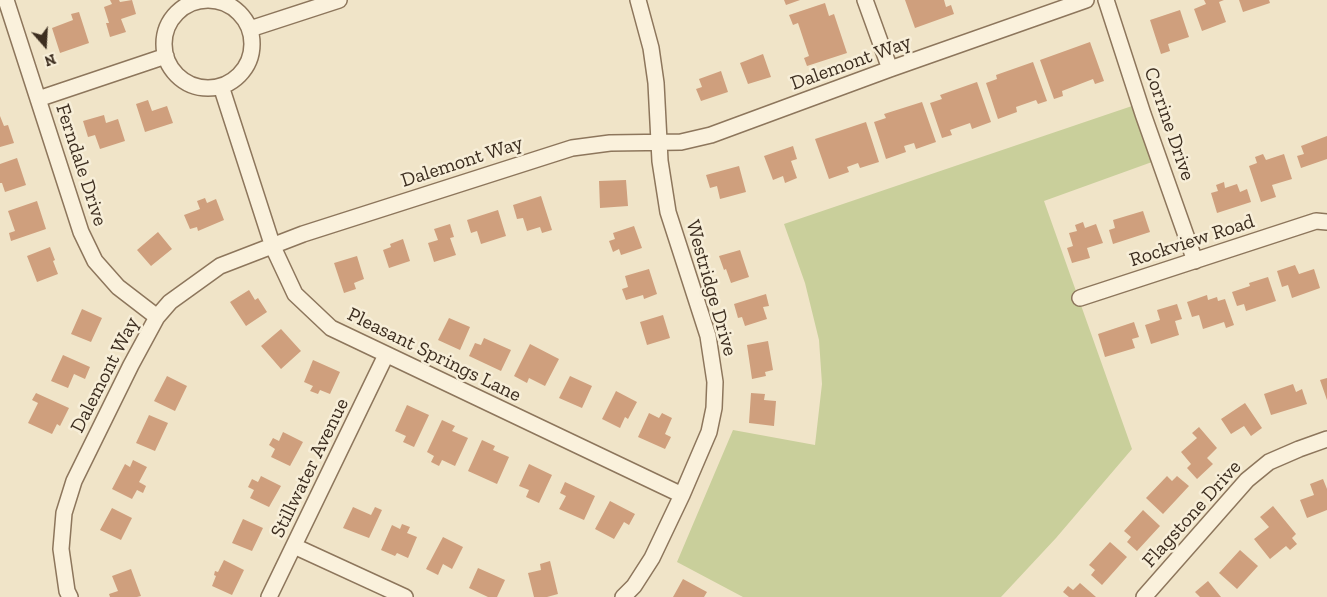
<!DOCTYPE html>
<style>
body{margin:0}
#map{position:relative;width:1327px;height:597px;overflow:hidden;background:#f0e4c8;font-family:"Zilla Slab",serif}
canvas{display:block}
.north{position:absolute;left:20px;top:20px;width:50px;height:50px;-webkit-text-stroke:4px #f7eed8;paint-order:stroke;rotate:161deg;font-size:14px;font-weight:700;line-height:20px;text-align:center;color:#3d2e20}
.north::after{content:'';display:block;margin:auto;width:18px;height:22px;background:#3d2e20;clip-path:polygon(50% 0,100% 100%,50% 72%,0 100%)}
</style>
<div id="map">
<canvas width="1327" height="597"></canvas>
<div class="north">N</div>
</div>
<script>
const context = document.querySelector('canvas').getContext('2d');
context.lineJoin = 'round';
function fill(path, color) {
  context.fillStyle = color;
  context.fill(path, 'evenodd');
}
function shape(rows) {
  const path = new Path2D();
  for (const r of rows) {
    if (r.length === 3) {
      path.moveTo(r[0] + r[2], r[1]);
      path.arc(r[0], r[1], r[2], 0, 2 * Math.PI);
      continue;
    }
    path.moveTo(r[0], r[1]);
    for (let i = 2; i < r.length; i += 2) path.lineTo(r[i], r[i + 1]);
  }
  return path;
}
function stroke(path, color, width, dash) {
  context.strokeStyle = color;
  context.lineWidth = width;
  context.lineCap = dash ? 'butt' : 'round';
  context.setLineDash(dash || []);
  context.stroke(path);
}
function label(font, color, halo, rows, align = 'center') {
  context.font = font + ' "Zilla Slab",serif';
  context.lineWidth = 5;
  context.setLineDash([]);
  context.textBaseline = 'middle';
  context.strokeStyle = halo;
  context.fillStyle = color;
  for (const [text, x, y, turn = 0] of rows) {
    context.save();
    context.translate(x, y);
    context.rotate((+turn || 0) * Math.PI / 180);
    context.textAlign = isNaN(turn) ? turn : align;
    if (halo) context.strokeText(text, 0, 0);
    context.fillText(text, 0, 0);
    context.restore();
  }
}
fill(shape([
 [1132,106,1152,162,1044,201,1132,449,1056,538,1001,597,743,597,677,562,733,430,815,445,822,384,819,340,805,283,784,224]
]), '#c9cf9b');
fill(shape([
 [110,0,119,0,120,2,132,0,136,14,121,19,126,32,110,37,106,23,109,23,104,7,112,4],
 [784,0,800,0,786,5],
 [905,0,944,0,946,7,951,5,954,14,915,28],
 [1204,0,1224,0,1219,2,1226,22,1202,31,1194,9,1206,4],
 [1239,0,1269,0,1270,3,1243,12],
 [825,3,829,16,834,14,847,53,807,66,804,58,809,56,798,23,793,25,789,15],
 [1180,10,1189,37,1168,44,1170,51,1161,54,1150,20],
 [79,12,89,43,60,53,52,28,73,20,71,14],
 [1090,42,1104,81,1095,84,1093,79,1062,91,1063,96,1054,99,1040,60],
 [763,54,771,77,748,84,740,63],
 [1033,62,1047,101,1038,104,1036,100,1016,107,1017,112,998,119,986,83,997,79,996,75],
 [721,71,728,92,701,101,696,89,702,87,699,79],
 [977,82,991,122,972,129,970,123,950,130,952,135,942,138,930,103,942,99,940,95],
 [148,100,152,111,167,106,173,123,145,132,136,104],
 [922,102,936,142,916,149,914,143,904,146,906,152,886,159,874,122,886,118,884,114],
 [104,115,106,123,118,119,125,141,100,149,95,135,88,137,83,121],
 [0,116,4,126,8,125,14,143,0,147],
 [866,122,879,162,860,168,858,163,847,167,849,172,829,179,815,139],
 [1327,136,1327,159,1301,168,1297,156,1304,154,1301,146],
 [793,146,797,159,791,161,797,178,785,183,783,176,773,180,764,156],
 [1263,154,1266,160,1284,154,1292,179,1272,185,1276,197,1261,202,1249,166,1257,163,1255,157],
 [17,158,26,185,5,192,2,183,0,183,0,164],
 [739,166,746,192,720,199,717,186,710,188,706,175],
 [626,180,628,206,600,208,599,181],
 [1224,182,1225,188,1237,184,1240,192,1247,189,1251,202,1217,213,1211,193,1218,191,1216,185],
 [541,196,552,230,542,233,540,227,527,231,523,218,517,219,513,205],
 [205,198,207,203,216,199,224,220,198,231,197,227,190,229,184,215,200,209,197,201],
 [37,201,46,229,11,241,9,233,15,231,8,211],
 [498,210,506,236,481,244,477,231,471,233,467,220],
 [1143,211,1150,232,1113,244,1109,230,1115,228,1113,220],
 [1083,222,1085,228,1096,224,1103,243,1087,248,1090,258,1072,263,1067,248,1073,246,1069,233,1077,231,1075,225],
 [450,224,454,237,450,238,456,255,434,262,428,243,438,240,434,229],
 [634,226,642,248,621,255,619,249,613,252,609,241,615,239,613,233],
 [158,232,172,249,151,266,137,250],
 [403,239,410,261,389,268,383,250,391,247,390,244],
 [50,247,55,260,53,261,58,274,37,282,27,256],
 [740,250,749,277,731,283,726,269,724,270,719,256],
 [357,256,364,279,354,283,356,289,344,293,334,263],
 [1295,265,1299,274,1314,269,1320,288,1292,298,1288,285,1282,287,1277,271],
 [649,269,657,294,644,299,643,295,626,300,622,289,628,287,625,276],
 [1268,277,1276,301,1246,311,1244,304,1237,306,1232,292,1250,286,1249,283],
 [249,290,255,300,258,298,267,312,246,326,230,302],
 [766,294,769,306,763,307,767,319,745,326,742,317,738,318,734,304],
 [1207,295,1208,300,1217,297,1218,301,1225,299,1234,325,1226,328,1224,322,1203,329,1199,315,1192,317,1187,302],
 [1177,304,1182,319,1175,321,1179,335,1151,344,1145,325,1160,320,1157,310],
 [82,309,102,318,91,342,71,334],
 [663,315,670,338,647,345,640,322],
 [449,318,470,327,460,350,438,340],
 [1134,322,1139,337,1132,339,1135,348,1105,357,1098,334],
 [281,329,301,351,281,369,261,346],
 [484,338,511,350,501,371,469,356,475,343,481,345],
 [768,341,773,370,765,372,766,376,752,379,747,345],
 [530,344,559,359,545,386,529,378,527,383,514,376],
 [63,355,90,367,85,379,74,374,68,388,51,381],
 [313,360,340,372,330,394,320,390,318,394,310,391,313,386,304,382],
 [167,376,187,386,175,411,154,401],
 [570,376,592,386,582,408,559,398],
 [1327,378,1327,400,1320,380],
 [1293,384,1296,392,1302,389,1307,404,1271,415,1264,394],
 [616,391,637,402,628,419,625,417,620,428,602,419],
 [36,393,69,408,60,426,57,424,52,434,28,423,38,403,32,400],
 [751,393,765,394,764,400,776,401,774,426,749,423],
 [1245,403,1262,428,1251,436,1244,426,1231,434,1221,419],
 [407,405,429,415,414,447,403,442,406,436,395,431],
 [649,413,659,418,662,413,672,418,665,434,671,437,665,449,638,437],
 [149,415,168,423,155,451,136,443],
 [442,420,455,426,452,431,468,438,455,466,442,460,439,466,431,462,434,456,427,452],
 [1199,427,1217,448,1207,458,1213,464,1197,479,1187,468,1191,464,1181,452,1197,438,1192,433],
 [283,432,303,442,290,466,271,457,275,449,269,445,273,438,279,441],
 [482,440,495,446,493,450,509,457,497,484,468,471],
 [133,460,147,467,139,482,146,486,143,493,137,490,132,499,112,489,125,464,130,467],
 [529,464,552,475,539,503,526,497,529,490,519,486],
 [261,476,281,486,269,507,250,498,254,490,248,487,252,479,258,482],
 [1167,476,1172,481,1177,476,1189,486,1163,514,1146,498],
 [1323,479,1327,489,1327,510,1307,518,1300,500,1314,495,1310,484],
 [565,482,595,496,584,520,559,509,566,496,560,493],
 [610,501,635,514,629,525,624,522,614,539,595,529],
 [1273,506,1296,534,1292,538,1297,544,1290,550,1286,546,1270,559,1254,539,1269,527,1260,517],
 [353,507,371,515,375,507,382,510,369,538,343,528],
 [112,508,132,518,121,540,100,530],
 [1143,510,1160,526,1137,551,1127,542,1131,537,1124,531],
 [243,519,263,528,252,551,232,543],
 [402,524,410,527,407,533,417,537,408,558,397,553,395,556,381,550,392,525,400,529],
 [443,537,463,547,452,569,443,564,438,575,426,569],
 [1110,542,1127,557,1102,585,1091,575,1095,570,1089,565],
 [1240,550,1258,566,1237,589,1219,573],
 [224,560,244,570,232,595,212,586,216,576,214,575,215,571,218,572],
 [550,561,558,594,547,597,534,597,528,573,541,570,540,564],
 [478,568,505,580,497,597,488,597,469,588],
 [131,569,141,596,137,597,110,597,109,594,118,591,112,576],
 [683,579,707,592,704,597,673,597],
 [1208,581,1221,597,1200,597,1195,592],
 [1080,583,1096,597,1069,597,1063,592,1068,586,1073,590]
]), '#cf9f7d');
const minor = shape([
 [6,0,81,232,95,261,118,287,157,317],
 [865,0,890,69],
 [1106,0,1143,114,1195,261],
 [208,44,44],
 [250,29,339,0],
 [221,86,273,247,295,294,331,328,682,495],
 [38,99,166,56],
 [1080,298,1316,221,1327,222],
 [294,546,405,597],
 [70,597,67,591,61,549,64,513,74,481,131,365,157,317,170,302,220,266,303,234,572,148,610,143,681,142,711,135,890,69,1086,0],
 [269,597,386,355],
 [623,597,634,586,652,558,682,495,709,432,714,408,715,382,708,336,668,212,660,161,656,83,651,48,638,0],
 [1144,597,1247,480,1269,462,1299,449,1327,439]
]);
stroke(minor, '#8d765c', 18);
stroke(minor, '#faf1dc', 15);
label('20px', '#3d2e20', '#f7eed8', [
 ["Dalemont Way",851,63,-20],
 ["Corrine Drive",1169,124,71],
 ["Dalemont Way",462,162,-18],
 ["Ferndale Drive",81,165,72],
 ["Rockview Road",1192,241,-18],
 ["Westridge Drive",711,288,74],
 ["Pleasant Springs Lane",434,355,26],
 ["Dalemont Way",105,375,-63],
 ["Stillwater Avenue",310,468,-64],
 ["Flagstone Drive",1192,514,-48]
]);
</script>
